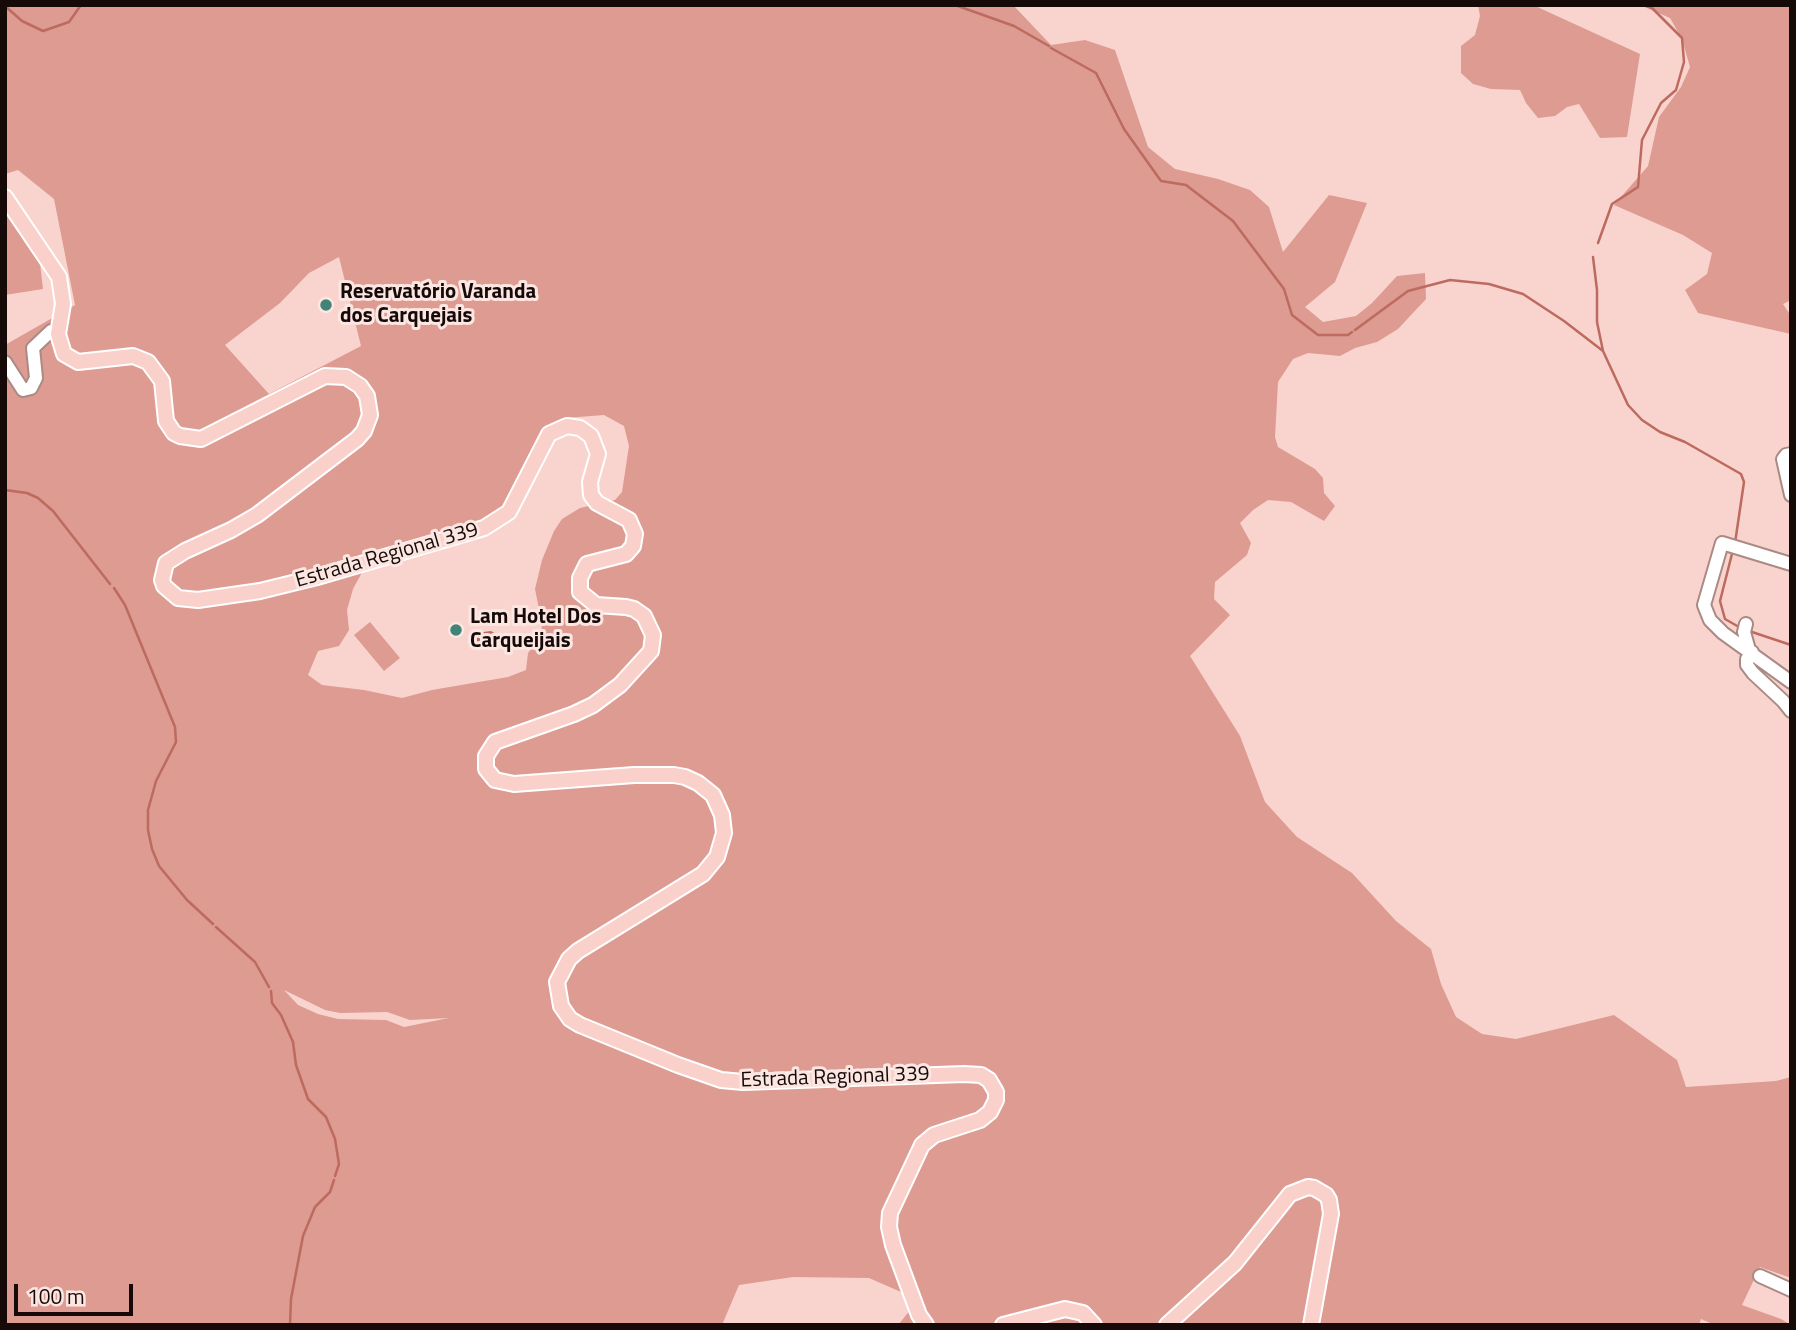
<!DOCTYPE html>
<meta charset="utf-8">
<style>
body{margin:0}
#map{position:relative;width:1796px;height:1330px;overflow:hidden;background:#f9d4ce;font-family:"Titillium Web",sans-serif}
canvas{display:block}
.frame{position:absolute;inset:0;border:7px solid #160a08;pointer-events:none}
.scale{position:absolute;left:14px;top:1284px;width:119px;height:32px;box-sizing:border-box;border:4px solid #160a08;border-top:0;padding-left:9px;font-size:21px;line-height:24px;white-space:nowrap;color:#160a08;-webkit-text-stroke:5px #fce6e2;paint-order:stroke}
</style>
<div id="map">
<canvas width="1796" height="1330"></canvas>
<div class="frame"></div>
<div class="scale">100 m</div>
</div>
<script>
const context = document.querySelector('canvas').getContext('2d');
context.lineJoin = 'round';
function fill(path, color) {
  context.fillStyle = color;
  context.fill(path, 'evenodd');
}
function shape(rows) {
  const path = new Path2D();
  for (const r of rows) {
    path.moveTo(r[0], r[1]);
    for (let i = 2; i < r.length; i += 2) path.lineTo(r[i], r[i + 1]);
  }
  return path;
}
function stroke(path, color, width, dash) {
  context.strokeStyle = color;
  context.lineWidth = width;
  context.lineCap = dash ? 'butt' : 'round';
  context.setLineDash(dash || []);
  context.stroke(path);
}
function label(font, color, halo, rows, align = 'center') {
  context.font = font + ' "Titillium Web",sans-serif';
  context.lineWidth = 6;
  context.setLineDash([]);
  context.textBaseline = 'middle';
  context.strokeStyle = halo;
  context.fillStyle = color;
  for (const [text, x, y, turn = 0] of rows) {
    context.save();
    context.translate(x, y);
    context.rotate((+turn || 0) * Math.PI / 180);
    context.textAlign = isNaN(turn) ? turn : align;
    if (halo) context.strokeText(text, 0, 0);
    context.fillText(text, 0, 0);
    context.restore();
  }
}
fill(shape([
 [5,5,1013,5,1051,45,1085,40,1115,50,1148,147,1175,169,1218,179,1250,190,1269,207,1283,252,1329,195,1367,203,1335,282,1305,307,1323,322,1356,316,1372,303,1397,276,1425,273,1426,299,1398,329,1377,342,1355,348,1340,356,1308,353,1293,359,1278,382,1275,437,1278,447,1315,469,1323,478,1324,493,1335,506,1324,521,1291,502,1268,500,1253,510,1240,523,1251,543,1247,555,1215,582,1214,599,1230,615,1190,656,1240,736,1265,802,1297,837,1352,873,1396,921,1431,949,1441,984,1456,1017,1482,1034,1516,1039,1614,1015,1677,1060,1686,1087,1776,1081,1791,1077,1791,1278,1760,1267,1742,1305,1781,1319,1791,1325,1715,1325,1701,1319,1699,1325,898,1325,916,1303,901,1292,869,1278,793,1277,739,1285,722,1325,5,1325,5,345,75,305,54,199,18,170,5,174],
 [339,257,361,346,269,394,225,345,280,303,309,273],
 [604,415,624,426,629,446,622,492,615,500,580,508,562,519,554,531,542,560,535,589,542,624,541,636,528,653,526,670,508,677,432,690,402,698,364,690,322,685,308,675,318,651,339,646,349,630,347,610,353,589,371,556,493,526,558,427,566,418],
 [284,990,325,1010,340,1013,387,1012,410,1020,449,1018,404,1027,386,1020,338,1019,318,1014,298,1005],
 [1478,5,1533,5,1640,54,1627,137,1600,138,1579,104,1567,107,1555,116,1538,118,1526,103,1520,90,1491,89,1473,84,1461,73,1461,46,1475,35,1480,16],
 [1640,5,1791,5,1791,300,1783,304,1791,316,1791,334,1698,313,1685,290,1707,274,1712,253,1683,235,1614,205,1648,166,1659,117,1681,87,1690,67,1682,39,1670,18],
 [5,214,22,219,38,246,43,289,5,295],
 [370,622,400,658,384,671,354,635]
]), '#dd9b91');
fill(shape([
 [491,631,496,634,495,642,482,648,474,645,473,638,476,633]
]), '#bd6a5f');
stroke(shape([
 [955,5,1014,26,1049,46],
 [5,6,22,21,43,31,69,22,81,5],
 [1051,48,1096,73,1124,129,1161,181,1186,185,1233,221,1284,289,1292,315,1318,335,1348,335,1352,332],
 [1598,243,1612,204,1638,187,1642,140,1661,103,1676,90,1684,62,1682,38,1652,8,1644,5],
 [1593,257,1597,290,1597,322,1603,351],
 [1355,330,1408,291,1450,280,1489,284,1523,294,1564,321,1603,351,1628,405,1642,420,1660,432,1685,442,1741,474,1744,482,1735,543],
 [5,490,27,493,38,498,53,511,110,584],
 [1733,550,1720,601,1725,619,1739,627],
 [114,588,125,605,175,727,176,742,156,781,148,810,148,830,152,849,159,866,187,900,213,924],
 [1749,631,1791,645],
 [216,927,255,962,269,987],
 [271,991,272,1003,281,1015,293,1042,296,1065,308,1099,326,1117,335,1139,339,1164,335,1176],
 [290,1325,291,1299,303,1236,315,1207,330,1192,334,1180]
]), '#bd6a5f', 2.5);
const minor = shape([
 [5,362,23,390,31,388,36,378,33,348,51,331,59,329],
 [1791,454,1786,455,1783,459,1791,495],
 [1791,564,1722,543,1704,605,1710,620,1723,633,1791,682],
 [1746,624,1744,632,1749,650],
 [1752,652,1747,659,1747,665,1753,673,1783,701,1791,711],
 [1760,1276,1791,1290]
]);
const major = shape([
 [5,197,59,277,63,304,58,334,64,354,78,362,133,356,148,362,162,381,166,421,174,433,180,436,201,439,325,376,346,377,360,386,367,396,370,415,364,431,357,439,257,515,231,530,185,551,166,563,162,580,164,586,178,598,198,600,260,591,317,577,484,528,509,512,549,434,567,426,580,428,591,436,598,454,590,482,591,495,597,503,629,520,635,534,633,546,626,554,587,564,580,578,580,592,596,605,626,607,634,609,644,616,653,635,651,651,620,685,593,705,574,714,495,742,486,756,486,769,495,780,514,784,634,775,674,775,685,777,698,783,713,795,722,815,724,833,717,857,703,874,578,951,569,959,557,982,561,1006,570,1019,580,1025,678,1065,721,1080,743,1082,964,1074,981,1075,989,1080,996,1092,996,1100,990,1112,980,1120,934,1135,922,1145,890,1213,889,1227,893,1245,919,1315,926,1325],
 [1003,1325,1065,1309,1083,1313,1094,1325],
 [1167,1325,1235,1263,1290,1194,1308,1187,1314,1188,1326,1195,1329,1200,1331,1214,1311,1325]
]);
stroke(minor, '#ab8a84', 16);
stroke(major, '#fff', 18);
stroke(minor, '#fff', 12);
stroke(major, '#fad1ca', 14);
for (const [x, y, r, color] of [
 [326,305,7,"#418477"],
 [456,630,7,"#418477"]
]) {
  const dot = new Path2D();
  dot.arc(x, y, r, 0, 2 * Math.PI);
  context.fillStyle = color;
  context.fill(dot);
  stroke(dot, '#fce6e2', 2.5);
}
label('bold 21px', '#160a08', '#fce6e2', [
 ["Reservatório Varanda",340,293],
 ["dos Carquejais",340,317],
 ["Lam Hotel Dos",470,618],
 ["Carqueijais",470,642]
], 'left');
label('21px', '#160a08', '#fce6e2', [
 ["Estrada Regional 339",387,556,-16],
 ["Estrada Regional 339",835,1078,-2]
]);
</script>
